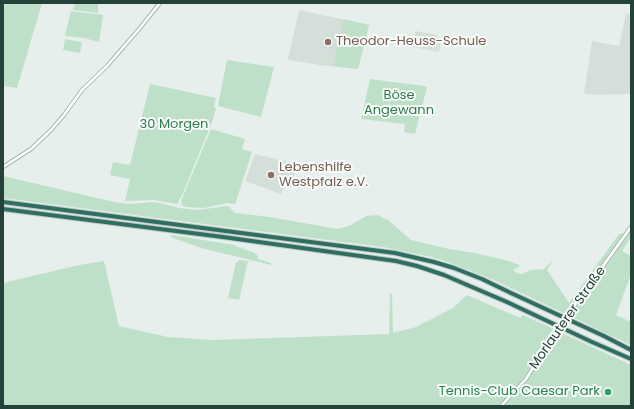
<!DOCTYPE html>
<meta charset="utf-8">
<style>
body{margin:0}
#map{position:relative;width:634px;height:409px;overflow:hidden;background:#e6efeb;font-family:Poppins,sans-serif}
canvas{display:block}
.frame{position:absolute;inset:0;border:4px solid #24423a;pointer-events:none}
</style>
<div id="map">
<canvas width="634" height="409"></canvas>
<div class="frame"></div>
</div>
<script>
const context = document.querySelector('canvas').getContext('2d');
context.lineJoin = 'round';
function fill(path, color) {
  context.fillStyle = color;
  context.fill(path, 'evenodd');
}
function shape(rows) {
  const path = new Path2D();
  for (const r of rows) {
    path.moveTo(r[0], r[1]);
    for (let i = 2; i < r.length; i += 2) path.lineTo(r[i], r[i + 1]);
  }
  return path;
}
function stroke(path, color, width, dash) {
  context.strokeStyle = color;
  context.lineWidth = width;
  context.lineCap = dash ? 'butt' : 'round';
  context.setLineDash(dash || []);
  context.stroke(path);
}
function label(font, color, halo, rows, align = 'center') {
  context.font = font + ' Poppins,sans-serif';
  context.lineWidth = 4;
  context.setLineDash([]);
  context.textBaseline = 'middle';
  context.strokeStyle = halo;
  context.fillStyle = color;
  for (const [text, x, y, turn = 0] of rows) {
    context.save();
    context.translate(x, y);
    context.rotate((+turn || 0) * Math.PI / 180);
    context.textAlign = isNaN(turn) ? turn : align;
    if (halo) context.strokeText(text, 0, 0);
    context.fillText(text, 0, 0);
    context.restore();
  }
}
fill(shape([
 [299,10,369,25,358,69,320,65,289,60,288,59],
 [626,13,631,15,631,94,591,95,584,93,592,41,619,46],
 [415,31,438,35,437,37,441,39,439,52,413,47],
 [255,154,298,164,291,186,285,183,281,194,245,181]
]), '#d4dfda');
fill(shape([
 [5,3,42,3,17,88,3,86,3,6,5,6],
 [75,3,98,3,98,13,73,10],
 [71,11,103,15,99,42,84,38,65,36],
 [344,19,369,25,358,69,333,66],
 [65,39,82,42,80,53,63,50],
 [227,60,274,67,261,117,218,106],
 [370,79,424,86,427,87,417,126,407,125,417,126,415,134,404,132,405,124,361,119],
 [150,84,216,98,214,107,216,108,212,122,183,193,177,204,153,200,125,201,130,179,110,175,113,162,130,165],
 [211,129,245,139,242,149,252,152,243,180,235,204,227,203,204,208,186,207,182,205,181,201],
 [3,176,114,202,131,204,152,202,160,203,179,208,197,210,228,206,235,213,270,217,337,229,349,226,366,216,377,215,388,220,411,240,449,249,475,253,509,261,519,265,519,267,513,270,517,273,522,274,531,270,544,269,553,260,547,270,569,303,619,234,631,231,631,237,622,251,631,256,631,274,616,315,631,322,631,345,494,280,459,266,432,257,383,247,3,198],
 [171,235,235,245,235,246,253,252,258,256,258,259,271,263,271,265,201,248,171,237],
 [239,260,248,261,239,300,228,298,236,262,238,262],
 [104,261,119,326,168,337,213,340,389,334,390,293,392,294,393,333,416,327,453,308,467,295,520,318,523,315,631,365,631,406,3,406,3,283,79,265]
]), '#bfe0c8');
const tertiary = shape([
 [3,167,31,149,51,130,64,115,82,90,107,66,140,28,160,3],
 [501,406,526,379,559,327,631,227]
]);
const motorway = shape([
 [3,202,395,253,434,262,454,268,482,279,511,293],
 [3,209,223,237,396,261,417,266,444,275,507,302],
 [604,336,631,350],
 [592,342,631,359]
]);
stroke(tertiary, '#a8b8b2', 4.5);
stroke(motorway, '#c2cac8', 6);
stroke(tertiary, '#fff', 2.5);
stroke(motorway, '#2f6f62', 4);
const motorwayBridge = shape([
 [511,293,604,336],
 [507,302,592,342]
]);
stroke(motorwayBridge, '#c2cac8', 6, []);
stroke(motorwayBridge, '#2f6f62', 4);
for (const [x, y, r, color] of [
 [328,42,4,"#8d6e63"],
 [271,175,4,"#8d6e63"],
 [608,392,4,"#2e9e5b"]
]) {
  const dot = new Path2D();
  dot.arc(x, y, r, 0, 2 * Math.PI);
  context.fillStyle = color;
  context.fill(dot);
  stroke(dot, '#f7fbf9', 1.5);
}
label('13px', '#785e54', '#f7fbf9', [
 ["Theodor-Heuss-Schule",336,42],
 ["Lebenshilfe",279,168],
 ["Westpfalz e.V.",279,183]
], 'left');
label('13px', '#2d7a4b', '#f7fbf9', [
 ["Böse",399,96],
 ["Angewann",399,111],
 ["30 Morgen",174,125]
]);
label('13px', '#24423a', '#f7fbf9', [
 ["Morlauterer Straße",568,318,-55]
]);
label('13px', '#27864d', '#f7fbf9', [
 ["Tennis-Club Caesar Park",600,392]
], 'right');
</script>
